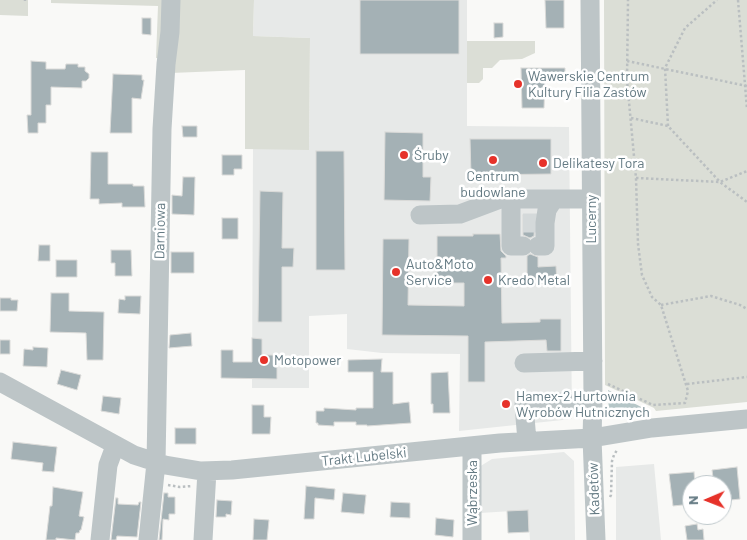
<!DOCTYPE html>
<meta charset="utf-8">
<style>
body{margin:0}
#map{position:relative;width:747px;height:540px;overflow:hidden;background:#f9f9f7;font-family:Barlow,sans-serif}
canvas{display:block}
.north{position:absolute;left:682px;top:475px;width:50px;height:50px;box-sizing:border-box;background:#fff;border:1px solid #c1cacd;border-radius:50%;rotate:269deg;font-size:14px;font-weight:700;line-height:20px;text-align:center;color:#647a83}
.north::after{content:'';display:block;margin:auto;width:18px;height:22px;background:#e6322a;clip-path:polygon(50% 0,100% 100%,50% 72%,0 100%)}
</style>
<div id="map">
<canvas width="747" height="540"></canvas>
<div class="north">N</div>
</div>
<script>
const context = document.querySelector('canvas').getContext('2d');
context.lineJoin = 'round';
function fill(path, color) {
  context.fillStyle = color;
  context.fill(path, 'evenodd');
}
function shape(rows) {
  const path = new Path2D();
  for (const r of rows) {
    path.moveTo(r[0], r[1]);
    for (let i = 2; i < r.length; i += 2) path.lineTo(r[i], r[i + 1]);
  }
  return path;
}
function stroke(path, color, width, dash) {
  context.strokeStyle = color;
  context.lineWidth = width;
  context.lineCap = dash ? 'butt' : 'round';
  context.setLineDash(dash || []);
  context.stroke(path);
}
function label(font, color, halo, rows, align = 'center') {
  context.font = font + ' Barlow,sans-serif';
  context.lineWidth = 5;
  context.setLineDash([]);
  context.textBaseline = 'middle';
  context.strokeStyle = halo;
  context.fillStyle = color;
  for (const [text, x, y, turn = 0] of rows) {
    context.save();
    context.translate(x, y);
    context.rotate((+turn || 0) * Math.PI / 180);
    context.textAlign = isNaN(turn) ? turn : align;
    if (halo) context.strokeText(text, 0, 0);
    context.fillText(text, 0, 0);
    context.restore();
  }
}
fill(shape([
 [254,0,467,0,467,126,569,127,572,419,459,431,460,354,382,353,347,349,347,314,309,316,309,388,252,388,253,149,309,149,310,38,253,36],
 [564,452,574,461,575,540,530,540,528,510,480,513,479,467,492,459],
 [654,464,661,540,616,540,616,467]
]), '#e7e9e8');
fill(shape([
 [0,0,28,0,28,16,0,15],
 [51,0,254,0,253,36,310,38,309,150,245,149,245,70,171,73,171,58,156,58,158,6,51,3],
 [604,0,747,0,747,402,656,411,654,408,605,385],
 [467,41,535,41,535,53,522,59,500,60,492,68,483,68,483,79,479,83,467,83]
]), '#dbded6');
fill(shape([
 [608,390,649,411,649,415,611,416,609,414]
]), '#b5c6c7');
const building = shape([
 [360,0,459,0,459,54,360,54,360,0],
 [545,0,564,0,564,28,546,28,545,0],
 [142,18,151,18,151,35,142,34,142,18],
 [494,23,503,23,503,37,494,38,494,23],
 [31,61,46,62,46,69,65,69,66,64,78,64,78,67,85,67,85,71,89,74,89,78,86,81,82,81,82,88,51,87,51,105,46,105,46,123,38,123,38,133,28,133,27,115,31,115,31,61],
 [521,68,565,68,565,77,545,78,544,108,522,108,521,68],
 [113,74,142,75,142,80,144,80,141,99,132,98,132,133,110,133,113,74],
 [182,126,197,126,197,137,183,137,182,126],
 [385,132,423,133,423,177,431,177,430,201,384,200,385,132],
 [470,139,551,139,551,174,471,175,470,139],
 [316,151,344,151,345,270,316,270,316,151],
 [91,152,108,152,108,184,133,184,133,186,144,186,145,207,122,207,122,203,99,204,99,199,90,199,91,152],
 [222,155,242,155,242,169,234,169,234,175,222,175,222,155],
 [183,177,195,177,194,215,172,214,172,195,182,196,183,177],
 [260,191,283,192,282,248,294,248,293,267,282,267,282,322,258,322,260,191],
 [523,215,535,215,534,236,530,238,523,235,523,215],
 [222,218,238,218,238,239,222,239,222,218],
 [473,234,500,234,501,251,506,256,506,258,501,258,502,323,540,322,540,319,561,319,561,351,547,351,546,340,485,342,485,382,468,382,468,336,382,335,383,239,409,239,408,305,464,306,464,283,437,283,437,236,473,236,473,234],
 [39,245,50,245,50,261,38,261,39,245],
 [111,250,131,250,132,276,115,276,115,263,111,263,111,250],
 [171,252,194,252,194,273,171,273,171,252],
 [530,254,538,257,538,267,556,266,557,284,527,285,527,256,530,254],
 [56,260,77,260,77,277,56,277,56,260],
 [51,293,69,293,69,311,104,312,103,360,87,360,86,333,50,332,51,293],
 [125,296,141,296,140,314,118,313,119,299,125,300,125,296],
 [0,298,11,298,11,300,18,300,17,311,0,311,0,298],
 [191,333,192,346,169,348,170,335,191,333],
 [252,338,262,339,262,355,277,355,277,379,221,378,221,350,233,350,233,362,252,362,252,338],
 [0,340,10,340,10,354,0,354,0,340],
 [33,347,48,348,47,367,23,366,24,349,33,350,33,347],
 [382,359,381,372,393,372,393,404,409,402,411,423,367,426,367,425,356,425,356,422,334,422,334,426,318,425,318,423,316,423,316,411,324,411,324,408,356,410,356,408,373,408,373,372,348,372,348,360,382,359],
 [61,370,81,375,77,390,57,384,61,370],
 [448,372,450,413,433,413,433,404,431,404,431,373,448,372],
 [103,396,121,398,119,414,101,411,103,396],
 [252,405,264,405,264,417,271,417,270,434,252,434,252,405],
 [175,428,196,428,196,444,175,444,175,428],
 [13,442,57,447,54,472,42,471,43,463,11,459,13,442],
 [737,467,740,499,722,501,722,485,714,485,712,470,737,467],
 [694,472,695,485,692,485,692,504,673,506,669,474,694,472],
 [306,486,335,489,334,500,315,498,314,519,304,519,306,486],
 [53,487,83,492,79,516,84,517,81,530,80,530,79,533,76,533,75,540,56,538,56,540,46,540,50,506,52,506,53,487],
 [164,493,168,493,168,497,175,497,175,514,169,514,169,520,163,519,162,540,159,540,164,493],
 [343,493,366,495,364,514,341,512,343,493],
 [116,498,118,498,118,504,138,505,139,502,141,502,137,537,117,536,116,540,111,540,116,498],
 [217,500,232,501,231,515,226,514,226,517,216,517,217,500],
 [391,502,410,503,410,518,390,517,391,502],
 [528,510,529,532,508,533,507,511,528,510],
 [436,518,454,520,453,537,435,535,436,518],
 [254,519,269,520,267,540,253,540,254,519],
 [697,524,698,530,703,529,704,540,687,540,685,526,697,524]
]);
fill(building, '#a4b1b5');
stroke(building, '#dbdbd9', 1);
stroke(shape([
 [523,223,538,223]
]), '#d4d9da', 19, [19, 9]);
stroke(shape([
 [25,0,25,1],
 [738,0,747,109],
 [627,61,747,86],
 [631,118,668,126,720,182,747,202],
 [668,126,665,68,685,28,717,0],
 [636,178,720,182,747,171],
 [661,305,711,296,740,305,747,309],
 [608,384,653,405,685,403,688,391,661,305,652,297,642,275,638,244,636,178,627,80,628,0],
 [687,384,747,377],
 [168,485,180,487,192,486],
 [610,497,611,495,612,461,614,455,617,450]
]), '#babfc1', 2.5, [2.5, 2.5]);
stroke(shape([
 [590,0,593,400,592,438,596,540],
 [511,199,511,246,523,246],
 [420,215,460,214,500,199,591,199],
 [538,246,545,246,545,223,547,210,554,199],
 [524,363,593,361],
 [0,382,134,455,165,465,201,471,232,470,500,443,592,438,652,428,747,419],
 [527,441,524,405,593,400],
 [100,540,108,465,115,446],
 [148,540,156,463,162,129,166,64,170,32,171,0],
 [203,540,207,471],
 [472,540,472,446]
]), '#bdc5c7', 19);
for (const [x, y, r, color] of [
 [518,84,5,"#e6322a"],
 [404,155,5,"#e6322a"],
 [493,160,5,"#e6322a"],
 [543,163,5,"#e6322a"],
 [396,272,5,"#e6322a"],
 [488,280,5,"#e6322a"],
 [264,360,5,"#e6322a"],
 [506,404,5,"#e6322a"]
]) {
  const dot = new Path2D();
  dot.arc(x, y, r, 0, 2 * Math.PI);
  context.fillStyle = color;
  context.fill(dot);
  stroke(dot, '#fff', 2);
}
label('14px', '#647a83', '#fff', [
 ["Wawerskie Centrum",528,76],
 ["Kultury Filia Zastów",528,92],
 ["Śruby",414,155],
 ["Delikatesy Tora",553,163],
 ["Centrum",493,176,"center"],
 ["budowlane",493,192,"center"],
 ["Auto&Moto",406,264],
 ["Service",406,280],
 ["Kredo Metal",498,280],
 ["Motopower",274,360],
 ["Hamex-2 Hurtownia",516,396],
 ["Wyrobów Hutnicznych",516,412]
], 'left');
label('14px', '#647a83', '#fff', [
 ["Lucerny",591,219,-90],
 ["Darniowa",160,231,-89],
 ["Trakt Lubelski",364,457,-6],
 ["Kadetów",594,489,-92],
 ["Wąbrzeska",472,493,-90]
]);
</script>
